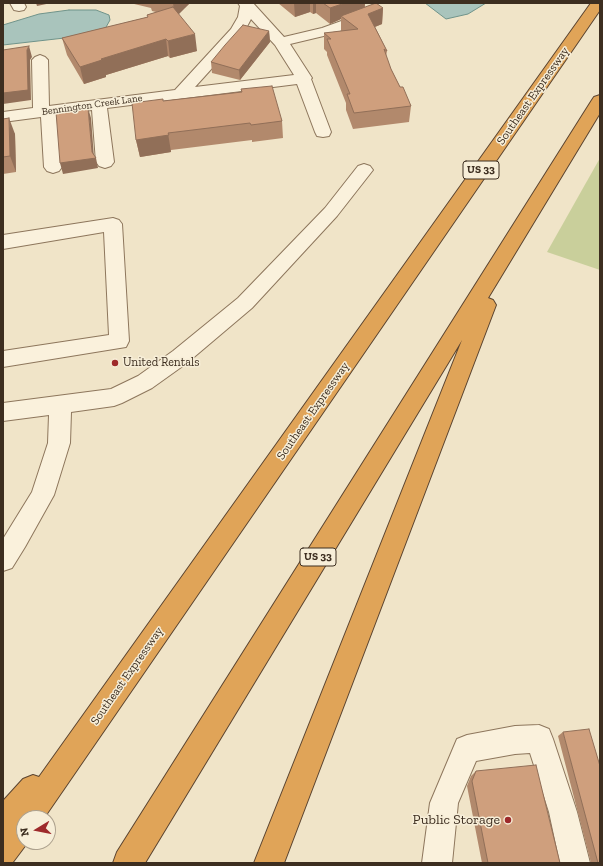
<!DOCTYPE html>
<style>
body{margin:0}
#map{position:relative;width:603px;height:866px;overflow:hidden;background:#f0e4c8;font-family:"Zilla Slab",serif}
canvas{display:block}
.frame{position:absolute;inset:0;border:4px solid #3d2e20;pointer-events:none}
.north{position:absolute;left:16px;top:810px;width:40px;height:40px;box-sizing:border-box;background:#f7eed8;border:1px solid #ada18e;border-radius:50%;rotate:260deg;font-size:11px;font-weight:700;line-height:16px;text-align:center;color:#3d2e20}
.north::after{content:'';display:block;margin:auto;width:14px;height:18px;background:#9e2a2b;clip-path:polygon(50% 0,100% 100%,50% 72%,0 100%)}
</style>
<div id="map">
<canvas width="603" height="866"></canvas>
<div class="frame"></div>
<div class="north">N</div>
</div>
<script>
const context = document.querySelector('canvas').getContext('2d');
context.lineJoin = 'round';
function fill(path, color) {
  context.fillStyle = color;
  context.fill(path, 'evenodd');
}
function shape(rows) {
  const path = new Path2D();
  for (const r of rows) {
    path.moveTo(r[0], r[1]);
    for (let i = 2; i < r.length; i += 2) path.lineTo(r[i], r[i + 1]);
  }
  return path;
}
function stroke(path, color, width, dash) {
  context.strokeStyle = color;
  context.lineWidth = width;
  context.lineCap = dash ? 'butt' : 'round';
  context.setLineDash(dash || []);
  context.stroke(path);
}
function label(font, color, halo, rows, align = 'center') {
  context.font = font + ' "Zilla Slab",serif';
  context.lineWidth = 3;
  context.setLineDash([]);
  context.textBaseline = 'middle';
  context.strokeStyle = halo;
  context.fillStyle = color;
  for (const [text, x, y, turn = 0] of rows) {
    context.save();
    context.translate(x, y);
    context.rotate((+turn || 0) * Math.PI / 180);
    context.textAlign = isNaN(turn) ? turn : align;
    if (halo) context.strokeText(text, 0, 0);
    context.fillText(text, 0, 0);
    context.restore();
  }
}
fill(shape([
 [600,158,600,270,547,252]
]), '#c9cf9b');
const water = shape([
 [425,3,486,3,468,14,446,19,425,3],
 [69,10,96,10,109,15,110,20,105,29,82,36,3,45,3,25,39,14,69,10]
]);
fill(water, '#a9c4bc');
stroke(water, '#6f938a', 1);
const minor = shape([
 [10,3,24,3,26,7,24,10,19,11,14,10,10,3],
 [238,3,253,3,284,37,322,28,369,11,374,12,376,15,374,18,332,34,290,44,312,78,311,79,331,132,329,136,323,137,317,136,315,132,297,84,107,108,114,162,111,166,105,168,99,166,96,162,92,110,57,115,62,167,59,171,53,173,47,171,44,167,41,117,3,122,3,112,33,108,32,60,35,57,40,55,45,57,48,60,49,106,175,90,231,29,238,17,240,6,238,3],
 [251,19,275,45,294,75,195,87,243,34,251,19],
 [364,164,370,166,373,170,337,216,252,308,187,363,152,388,122,403,114,406,71,412,70,443,54,495,25,547,12,568,3,571,3,539,32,492,48,443,49,415,3,421,3,403,111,389,138,376,173,351,238,298,325,208,358,166,364,164],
 [113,218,119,220,122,224,129,341,126,347,3,367,3,351,109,335,104,232,3,249,3,235,113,218],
 [539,725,549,729,553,739,577,812,590,863,560,863,549,812,530,753,515,754,476,761,458,803,452,863,422,863,430,803,457,739,467,735,515,726,539,725]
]);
const highway = shape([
 [591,3,600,3,600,10,44,818,24,818,24,842,28,842,13,862,3,863,3,801,23,779,33,775,39,777,591,3],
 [600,95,600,113,488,298,493,300,496,305,284,863,254,863,462,340,145,863,113,863,117,852,592,100,594,97,600,95]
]);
stroke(minor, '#8d765c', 2);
stroke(highway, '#5b4430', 2);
fill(minor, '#faf1dc');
fill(highway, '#e0a458');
fill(shape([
 [130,3,190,3,178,14,197,51,170,58,168,56,106,75,106,77,84,84,67,55,62,38,148,17,147,15,156,12,152,11,151,8],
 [278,3,365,3,365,7,383,8,382,24,375,27,387,51,386,56,391,69,400,87,411,106,409,122,353,129,346,110,346,103,327,55,327,52,324,49,324,33,341,31,341,19,330,24,316,13,313,14,310,12,295,17],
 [269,31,270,42,240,80,212,73,211,62],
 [241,89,282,121,283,138,252,142,252,140,171,150,171,152,140,157,136,140,163,101,241,92],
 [3,119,15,134,16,172,3,174],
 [563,732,600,863,591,863,558,736],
 [476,771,560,863,482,863,467,786,471,776]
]), '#b2896c');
fill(shape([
 [36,3,51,3,37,6],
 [173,3,190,3,175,18],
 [294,3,310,3,310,12,295,17],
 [313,3,316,3,316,13,313,14],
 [345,3,365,3,364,11,341,16,341,19,330,24,330,8],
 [383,8,382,24,367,30,368,14],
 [269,31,270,42,240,80,239,70],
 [195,34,197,51,170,58,168,41],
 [166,39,168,56,106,75,106,77,84,84,80,67,101,59],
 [29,46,32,57,30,60,31,100,3,104,3,93],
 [88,108,91,118,94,158,96,158,98,168,63,174,60,163,92,152],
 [9,118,15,134,16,172,10,156],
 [168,133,171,152,140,157,136,140]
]), '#916f58');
const building = shape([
 [323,3,345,3,330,8,323,3],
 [376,3,383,8,368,14,387,51,384,49,391,69,400,87,403,87,411,106,354,113,347,94,350,94,327,39,331,39,324,33,358,29,341,16,376,3],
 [173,7,195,34,168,41,166,39,101,59,102,60,80,67,62,38,148,17,147,15,173,7],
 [243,25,269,31,239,70,211,62,225,45,243,25],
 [29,46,27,50,28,90,3,93,3,50,29,46],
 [272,86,282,121,251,125,250,123,168,133,169,135,136,140,132,103,163,99,163,101,242,92,241,89,272,86],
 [88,108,92,152,96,158,60,163,56,112,88,108],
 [9,118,10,156,3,157,3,119,9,118],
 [589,729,600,766,600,863,598,863,563,732,589,729],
 [536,765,560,863,488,863,472,781,476,771,536,765]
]);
fill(building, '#cf9f7d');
stroke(building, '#916f58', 1);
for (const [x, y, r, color] of [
 [115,363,4,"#9e2a2b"],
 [508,820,4,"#9e2a2b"]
]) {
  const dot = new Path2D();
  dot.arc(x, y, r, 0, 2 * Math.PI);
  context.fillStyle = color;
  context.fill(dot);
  stroke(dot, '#f7eed8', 1.5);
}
label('10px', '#3d2e20', '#f7eed8', [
 ["Bennington Creek Lane",92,105,-8]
]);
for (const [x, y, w] of [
 [481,170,36],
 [318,557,36]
]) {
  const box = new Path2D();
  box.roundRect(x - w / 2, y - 9, w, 18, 3);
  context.fillStyle = '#f7eed8';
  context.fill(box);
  stroke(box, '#3d2e20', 1);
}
label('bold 11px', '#3d2e20', null, [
 ["US 33",481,170],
 ["US 33",318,557]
]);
label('12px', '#3d2e20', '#f7eed8', [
 ["Southeast Expressway",533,96,-55],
 ["Southeast Expressway",313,411,-55],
 ["Southeast Expressway",127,676,-55]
]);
label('12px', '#3d2e20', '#f7eed8', [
 ["United Rentals",123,363]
], 'left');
label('14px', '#3d2e20', '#f7eed8', [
 ["Public Storage",500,820]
], 'right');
</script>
